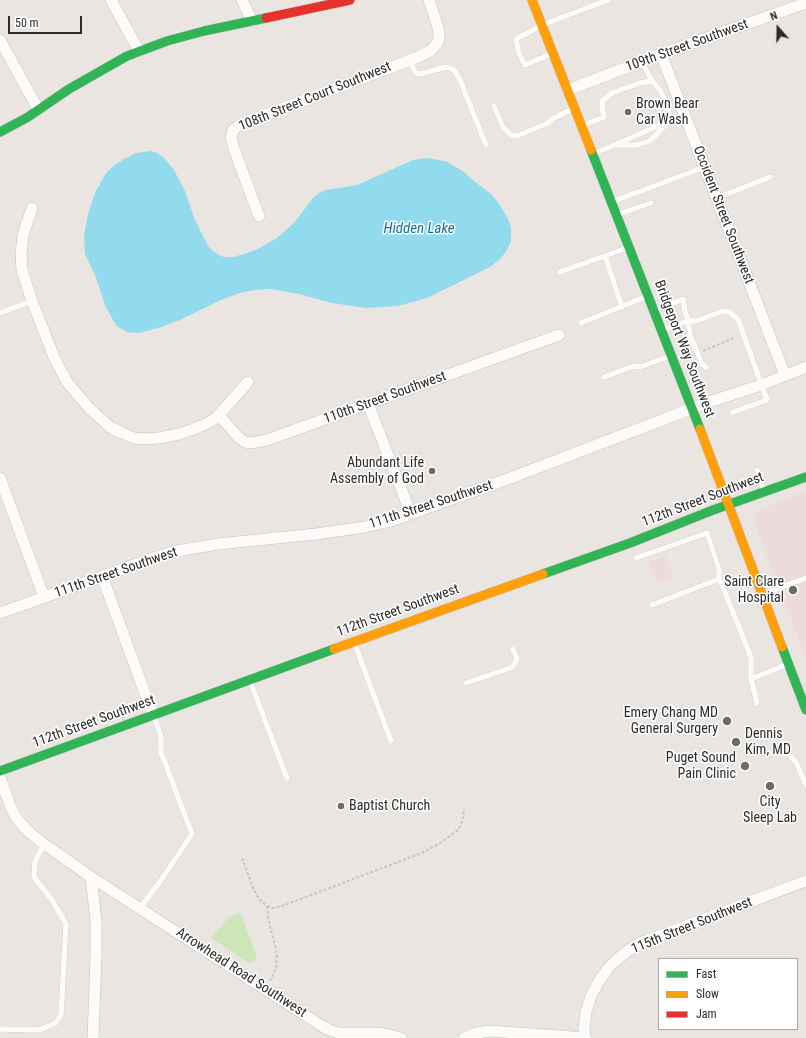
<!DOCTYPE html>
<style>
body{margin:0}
#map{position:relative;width:806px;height:1038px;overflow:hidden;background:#eae5e0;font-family:"Roboto Condensed",sans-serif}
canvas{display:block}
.legend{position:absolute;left:658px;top:958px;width:140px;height:72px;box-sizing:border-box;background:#fff;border:1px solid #aaa;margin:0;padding:5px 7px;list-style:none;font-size:12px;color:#2b2b2b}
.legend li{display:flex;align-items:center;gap:8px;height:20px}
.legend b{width:20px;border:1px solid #aaa}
.north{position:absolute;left:758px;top:8px;width:40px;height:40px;-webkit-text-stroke:3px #fff;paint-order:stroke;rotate:340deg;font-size:11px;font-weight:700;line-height:16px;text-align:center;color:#2b2b2b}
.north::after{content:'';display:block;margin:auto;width:14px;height:18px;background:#2b2b2b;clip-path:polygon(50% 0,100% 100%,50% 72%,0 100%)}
.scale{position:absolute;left:8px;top:16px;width:74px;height:18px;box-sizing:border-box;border:2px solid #2b2b2b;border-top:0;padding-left:5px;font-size:12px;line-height:14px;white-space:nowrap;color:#2b2b2b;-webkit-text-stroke:3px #fff;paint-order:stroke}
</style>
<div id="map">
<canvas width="806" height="1038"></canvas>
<ul class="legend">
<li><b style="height:5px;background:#30b455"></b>Fast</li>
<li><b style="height:5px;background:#ff9f0a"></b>Slow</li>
<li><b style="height:5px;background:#e5322d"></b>Jam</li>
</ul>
<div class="north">N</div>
<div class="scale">50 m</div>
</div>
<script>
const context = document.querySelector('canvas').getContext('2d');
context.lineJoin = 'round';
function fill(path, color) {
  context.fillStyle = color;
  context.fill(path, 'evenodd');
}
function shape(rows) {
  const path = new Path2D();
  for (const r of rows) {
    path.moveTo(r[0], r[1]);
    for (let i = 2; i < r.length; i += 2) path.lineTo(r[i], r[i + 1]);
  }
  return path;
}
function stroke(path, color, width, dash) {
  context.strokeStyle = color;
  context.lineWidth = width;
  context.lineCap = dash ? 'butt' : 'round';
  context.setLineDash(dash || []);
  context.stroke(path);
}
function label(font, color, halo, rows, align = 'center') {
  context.font = font + ' "Roboto Condensed",sans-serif';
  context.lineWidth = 3;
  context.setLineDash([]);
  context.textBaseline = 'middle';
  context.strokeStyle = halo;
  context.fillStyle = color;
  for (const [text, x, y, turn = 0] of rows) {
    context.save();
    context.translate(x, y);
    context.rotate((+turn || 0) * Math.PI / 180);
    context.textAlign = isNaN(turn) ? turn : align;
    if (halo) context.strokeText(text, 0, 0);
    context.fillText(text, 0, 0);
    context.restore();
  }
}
fill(shape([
 [806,491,806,659,754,521,758,510],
 [665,556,673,576,656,582,649,562]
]), '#ecdbda');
fill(shape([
 [238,913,241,914,257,957,250,964,211,938,229,917]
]), '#cde6b8');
fill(shape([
 [151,151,157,153,164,158,174,170,185,191,195,220,208,246,213,251,219,255,224,257,233,257,244,254,258,249,277,238,294,223,313,198,319,193,327,190,357,185,413,160,427,158,439,160,447,162,463,171,474,181,492,195,500,205,509,221,511,228,511,242,505,253,500,259,490,267,427,298,398,306,366,308,332,303,299,294,271,289,254,290,240,293,221,300,182,319,161,327,139,333,127,332,121,329,117,326,113,320,105,305,95,275,85,254,84,236,88,214,95,193,106,173,115,165,124,159,136,153]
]), '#92daed');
const lane = shape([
 [551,54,525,65,519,54,516,39,542,25,608,0],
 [410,60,413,68,417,74,424,73,446,67,454,70,460,80,486,145],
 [494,106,503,127,511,135,517,136,548,123,552,119,572,109],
 [584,125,604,117,602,108,603,100,612,93,640,83,652,81],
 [617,144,666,122],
 [595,153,615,145,637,145,649,141,654,137,668,122,669,112,665,101,660,90,652,81,642,62],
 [717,198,770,177],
 [614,201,705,167],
 [619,214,651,203],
 [605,256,622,307],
 [560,272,627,248],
 [656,310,683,299,685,311,688,321,690,335,702,364,706,367],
 [0,313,32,301],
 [581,323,645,297],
 [663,329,688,321,696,321,723,311,729,312,738,319,767,400,733,412],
 [604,377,634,366,640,367,670,356],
 [757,470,764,491],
 [636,558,707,533,719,569,719,579,722,585,751,657,751,679,757,703],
 [765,593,806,578],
 [652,605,719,579],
 [354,642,391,741],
 [751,679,786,665],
 [250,681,287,778],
 [466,683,513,667,517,659,513,649],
 [791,757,796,762,806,785],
 [140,908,159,883,192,834,161,752,161,737,154,716],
 [0,1029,39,1030,56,1023,61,1015,66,924,52,900,34,877,35,862,44,844]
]);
const street = shape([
 [111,0,139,51],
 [242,0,252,21],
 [0,40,38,109],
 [661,54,785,375],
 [568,90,661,54,806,3],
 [32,208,23,235,21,254,22,270,32,301,54,357,67,382,89,408,110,427,122,433,134,438,146,439,159,438,179,434,191,430,206,424,216,418,248,382],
 [259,216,234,149,231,137,233,130,238,126,244,123,418,57,430,51,437,44,439,40,439,34,438,27,429,0],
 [368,404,411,514],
 [219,415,239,438,245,442,251,443,267,440,559,335],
 [0,478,44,597],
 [102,576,153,715],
 [0,613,156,557,176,551,218,544,316,534,365,527,391,521,513,477,709,402,761,385,806,367],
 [0,777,11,808,16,817,22,825,30,833,44,844,91,877,322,1026,329,1030,339,1033,381,1033,401,1038],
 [91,877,96,921,96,956,93,1038],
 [464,1038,477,1033,490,1031,586,1038],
 [585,1038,584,1029,586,1012,591,996,599,981,609,967,621,956,635,946,643,942,806,881]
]);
const fast = shape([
 [0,132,28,117,69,89,127,56,167,41,204,31,266,18],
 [591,150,700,429],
 [543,574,630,543,713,510,806,477],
 [782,647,806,710],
 [0,771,334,649]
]);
const slow = shape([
 [532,0,591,150],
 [700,429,782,647],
 [334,649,543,574]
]);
const jam = shape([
 [266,18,350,0]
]);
stroke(lane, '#c3c1c2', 6);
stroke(street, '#c3c1c2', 12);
stroke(fast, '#c3c1c2', 10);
stroke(slow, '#c3c1c2', 10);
stroke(jam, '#c3c1c2', 10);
stroke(shape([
 [703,351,734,338],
 [242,858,253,888,259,899,267,906,274,908,285,905,419,854,439,844,458,830,463,820,464,809],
 [267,906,269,922,277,953,276,969,270,981]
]), '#c6c6c6', 2, [3, 2]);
stroke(lane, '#fcfbfa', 5.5);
stroke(street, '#fcfbfa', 11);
stroke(fast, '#30b455', 9);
stroke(slow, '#ff9f0a', 9);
stroke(jam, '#e5322d', 9);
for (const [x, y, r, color] of [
 [628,112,4,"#6e6c6a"],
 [432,471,4,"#6e6c6a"],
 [793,590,5,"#6e6c6a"],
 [727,721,5,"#6e6c6a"],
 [736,742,5,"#6e6c6a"],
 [745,766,5,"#6e6c6a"],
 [770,786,5,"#6e6c6a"],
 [341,806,4,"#6e6c6a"]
]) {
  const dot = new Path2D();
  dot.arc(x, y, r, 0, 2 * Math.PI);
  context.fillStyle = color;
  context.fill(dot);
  stroke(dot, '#fff', 1.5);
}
label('14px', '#2b2b2b', '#fff', [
 ["109th Street Southwest",687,46,-20],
 ["108th Street Court Southwest",315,97,-22],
 ["Occident Street Southwest",723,215,69],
 ["Bridgeport Way Southwest",684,349,69],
 ["110th Street Southwest",385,398,-20],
 ["112th Street Southwest",703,500,-21],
 ["111th Street Southwest",431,505,-18],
 ["111th Street Southwest",116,573,-19],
 ["112th Street Southwest",398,611,-20],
 ["112th Street Southwest",94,722,-20],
 ["115th Street Southwest",692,926,-22],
 ["Arrowhead Road Southwest",241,973,33]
]);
label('14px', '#2b2b2b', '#fff', [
 ["Brown Bear",636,104,"left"],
 ["Car Wash",636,120,"left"],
 ["Abundant Life",424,463],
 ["Assembly of God",424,479],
 ["Saint Clare",784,582],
 ["Hospital",784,598],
 ["Emery Chang MD",718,713],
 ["General Surgery",718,729],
 ["Dennis",745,734,"left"],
 ["Kim, MD",745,750,"left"],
 ["Puget Sound",736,758],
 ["Pain Clinic",736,774],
 ["City",770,802,"center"],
 ["Sleep Lab",770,818,"center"],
 ["Baptist Church",349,806,"left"]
], 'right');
label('italic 15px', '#0874a2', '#fff', [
 ["Hidden Lake",419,229]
]);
</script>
